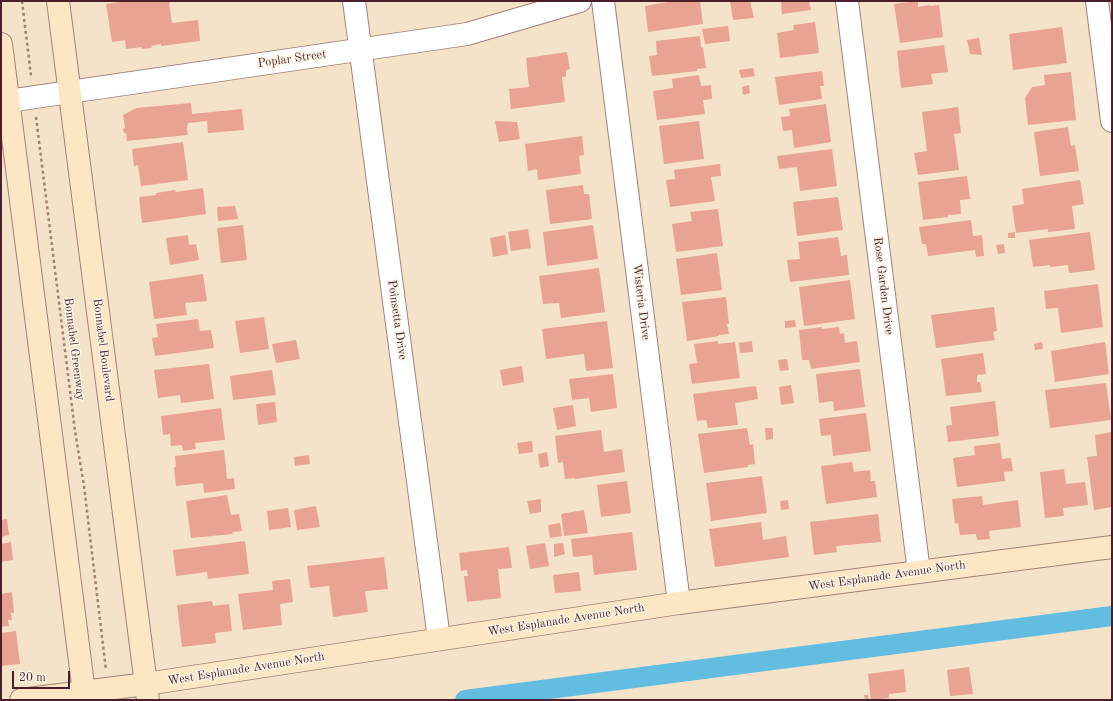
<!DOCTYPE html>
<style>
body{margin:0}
#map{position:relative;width:1113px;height:701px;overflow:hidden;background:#f5e3c9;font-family:"Old Standard TT",serif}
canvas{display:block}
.frame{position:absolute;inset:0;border:2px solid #4a1f2b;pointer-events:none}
.scale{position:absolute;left:12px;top:671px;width:58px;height:18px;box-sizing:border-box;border:2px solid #4a1f2b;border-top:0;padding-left:5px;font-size:12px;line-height:14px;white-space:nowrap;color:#4a1f2b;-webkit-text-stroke:3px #fcf5e5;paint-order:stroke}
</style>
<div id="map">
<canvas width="1113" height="701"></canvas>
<div class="frame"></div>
<div class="scale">20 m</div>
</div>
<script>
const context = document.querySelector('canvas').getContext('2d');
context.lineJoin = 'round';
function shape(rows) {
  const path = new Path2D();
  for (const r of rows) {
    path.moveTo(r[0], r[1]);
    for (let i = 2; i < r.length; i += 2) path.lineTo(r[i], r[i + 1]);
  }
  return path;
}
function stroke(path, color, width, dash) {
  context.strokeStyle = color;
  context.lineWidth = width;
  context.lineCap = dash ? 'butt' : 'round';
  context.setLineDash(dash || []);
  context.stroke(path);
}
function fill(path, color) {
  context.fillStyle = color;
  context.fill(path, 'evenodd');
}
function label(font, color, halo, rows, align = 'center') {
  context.font = font + ' "Old Standard TT",serif';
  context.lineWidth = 3;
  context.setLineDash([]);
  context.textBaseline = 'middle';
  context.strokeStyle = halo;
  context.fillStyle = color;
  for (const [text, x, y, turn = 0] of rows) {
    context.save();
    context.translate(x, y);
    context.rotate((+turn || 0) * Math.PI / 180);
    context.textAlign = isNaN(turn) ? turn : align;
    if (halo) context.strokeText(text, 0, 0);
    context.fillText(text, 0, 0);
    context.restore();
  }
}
stroke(shape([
 [465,700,1112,616]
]), '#63bde0', 20);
fill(shape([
 [120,1,171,1,169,3,172,23,198,20,200,41,161,46,161,44,151,46,152,48,142,49,142,47,126,49,125,40,112,42,106,4,120,2],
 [668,1,700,1,703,24,648,32,645,6,668,2],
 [730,1,750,1,754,18,733,20],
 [781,1,809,1,811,10,782,14],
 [918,1,918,7,930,5,930,6,939,5,943,37,900,43,894,4],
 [815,22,819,53,780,58,777,33,794,30,793,25],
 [728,26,730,41,705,44,702,29],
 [1062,27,1067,63,1013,70,1009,34],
 [700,36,701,48,703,47,706,68,697,69,697,71,652,76,649,56,657,55,656,41],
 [979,38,982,55,970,54,967,40],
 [944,45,948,72,931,74,933,84,901,88,897,51],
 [567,52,570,69,566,70,566,77,562,77,565,102,511,109,509,89,529,87,526,58],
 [753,68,755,76,741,78,739,70],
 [822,71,824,86,820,86,822,99,779,105,775,77],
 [1071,72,1076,120,1028,125,1025,98,1032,87,1045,85,1044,75],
 [699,75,701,86,711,85,712,99,703,100,705,114,657,120,653,91,673,88,672,79],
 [749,85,750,93,743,95,742,87],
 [191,103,192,114,242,109,244,130,208,133,207,121,188,123,187,129,188,135,127,141,126,133,124,133,123,129,125,128,123,115,136,108],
 [826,104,831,142,794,148,792,130,783,131,781,117,790,116,789,109],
 [958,107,961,133,954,134,959,170,918,175,914,153,927,151,922,112],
 [495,121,517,122,520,139,499,142],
 [699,121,704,159,664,164,659,126],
 [1068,127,1071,146,1075,145,1079,171,1040,176,1034,132],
 [582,136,584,155,579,156,581,174,538,180,537,169,528,171,525,144],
 [183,142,188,180,141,186,138,165,134,166,132,149],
 [832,149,837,186,800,191,797,167,779,169,777,156],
 [720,164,721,176,711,177,715,201,670,207,666,180,675,179,674,170],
 [967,176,970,199,960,200,961,214,948,215,948,217,923,220,918,182],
 [1080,180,1084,204,1072,206,1075,229,1048,232,1048,229,1016,233,1012,206,1024,204,1022,189],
 [583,185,584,194,589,194,592,219,550,224,546,190],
 [203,188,206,214,142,223,139,197,156,195,156,193,175,190,176,192],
 [838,197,843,230,797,236,793,202],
 [235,206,238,219,218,221,217,207],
 [718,209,723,246,676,252,672,224,692,221,690,212],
 [971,220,973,236,982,235,984,256,976,257,975,250,928,256,926,244,922,244,919,227],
 [243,225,247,260,221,263,217,228],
 [593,225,598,259,547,266,543,232],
 [528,229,531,248,511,251,508,232],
 [1015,232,1015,238,1008,238,1008,233],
 [1090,232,1095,270,1069,273,1068,265,1050,267,1050,265,1033,267,1029,240],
 [188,235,189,245,196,244,199,260,170,265,166,238],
 [505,235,508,254,493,257,490,238],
 [838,237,841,256,847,255,849,275,790,282,787,260,800,259,798,242],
 [1004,244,1005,253,998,254,996,245],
 [717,253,722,290,681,295,676,259],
 [599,268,605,312,561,318,559,303,543,304,539,276],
 [203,274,207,301,185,303,187,315,154,319,149,282],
 [850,280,855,319,804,326,799,287],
 [1098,284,1103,327,1061,333,1058,308,1046,309,1044,291],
 [726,297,729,324,727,324,729,334,719,335,719,336,687,341,682,302],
 [994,307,997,331,993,332,995,340,936,348,931,315],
 [264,317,269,349,240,353,235,321],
 [198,319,200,331,211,330,214,348,155,356,152,338,158,337,156,324],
 [795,320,796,327,785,328,785,321],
 [607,321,613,368,586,371,584,354,546,359,542,329],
 [822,327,822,329,839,327,840,334,844,333,845,343,857,341,860,362,811,369,809,360,802,360,799,330],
 [296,340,300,359,276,363,272,344],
 [718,341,718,344,735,342,740,378,692,384,689,364,697,363,694,344],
 [752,341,753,352,740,353,739,343],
 [1042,342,1043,349,1035,350,1034,344],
 [1105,342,1109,374,1055,382,1051,351],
 [983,353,986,374,977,375,977,382,980,382,982,392,946,396,941,359],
 [787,359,789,370,780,371,778,360],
 [209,364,214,399,181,403,180,395,158,398,154,370],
 [522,366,524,382,503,386,500,370],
 [860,369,865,407,834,411,833,401,819,403,816,374],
 [272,370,276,395,233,400,230,376],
 [613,374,617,408,591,412,589,398,572,400,569,379],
 [1106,383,1111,420,1050,428,1045,390],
 [791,385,794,403,781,405,779,387],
 [756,386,758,399,735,403,738,425,708,428,706,420,697,421,693,394],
 [995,401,999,436,948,442,946,426,952,425,950,407],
 [275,402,277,422,258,425,256,404],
 [573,405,576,426,557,430,553,408],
 [221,408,225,440,195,443,196,449,183,451,182,445,171,446,170,434,163,435,161,416],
 [866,413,871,451,833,456,831,435,821,436,819,419],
 [747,428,750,445,753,444,755,464,748,465,748,467,704,473,698,434],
 [765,428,773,428,773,439,766,440],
 [601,430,604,452,622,449,625,472,575,479,575,478,565,479,563,462,558,463,555,436],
 [1112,432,1112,507,1094,510,1087,457,1097,456,1095,435],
 [532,441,533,452,519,454,517,443],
 [1000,443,1002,459,1011,458,1013,471,1004,472,1005,481,957,487,953,458,975,455,974,446],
 [224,450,227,479,234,478,235,489,204,493,203,483,176,486,174,467,176,467,175,456],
 [547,452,549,466,540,468,538,454],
 [309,455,310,464,295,466,294,457],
 [852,462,854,472,870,470,871,481,875,481,877,497,826,504,821,466],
 [1064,469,1066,484,1085,482,1088,505,1063,508,1064,516,1045,518,1040,472],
 [762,476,767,513,711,521,706,483],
 [627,481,631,513,601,517,597,485],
 [227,495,231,515,239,514,242,531,232,532,233,534,191,538,186,501],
 [982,496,983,505,1018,500,1021,527,989,531,990,539,977,540,976,534,960,535,958,523,955,524,952,499],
 [541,499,541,512,530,514,527,501],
 [788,500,789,509,781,510,780,501],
 [316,506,320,527,297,530,294,510],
 [288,508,291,527,269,530,267,511],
 [584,510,588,533,564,536,561,514],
 [878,514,881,542,836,546,837,552,814,555,810,522],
 [7,519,9,535,1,537,1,520],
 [761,522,763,540,786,536,789,557,715,567,709,529],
 [560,523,562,536,550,538,548,525],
 [632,532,637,570,594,575,592,555,573,557,571,539],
 [245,541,249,574,208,579,207,572,176,576,173,550],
 [11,542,13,560,1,562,1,544],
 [545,543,549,566,530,569,526,546],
 [563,543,565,554,554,557,554,544],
 [509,547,512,568,498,569,501,598,467,602,464,576,468,576,467,570,461,571,459,553],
 [384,557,388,589,365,591,368,612,333,617,329,586,310,588,307,566],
 [579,572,581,591,555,593,553,575],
 [290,579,293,602,280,604,282,625,243,630,238,594,273,590,272,581],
 [12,592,14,613,11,613,12,620,8,620,9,626,1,627,1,594],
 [212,601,213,606,229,604,232,631,215,633,216,643,182,647,177,605],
 [16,631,20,664,1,666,1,633],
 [969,667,973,694,950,696,947,670],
 [904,669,906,692,889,694,889,698,871,700,868,674],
 [864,695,868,695,869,700,865,700]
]), '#e8a392');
const street = shape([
 [354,1,439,639],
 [603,1,679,603],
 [847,1,919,572],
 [1097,1,1112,121],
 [1,102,467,34,580,1]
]);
const secondary = shape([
 [58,1,148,700],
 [1,44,85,700],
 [21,700,146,684,679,603,1112,547]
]);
stroke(street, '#a0817a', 24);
stroke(secondary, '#a0817a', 24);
stroke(shape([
 [22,1,31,76],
 [36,117,75,431,84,486,106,670]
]), '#a0817a', 2.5, [3, 3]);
stroke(street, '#fff', 22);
stroke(secondary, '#fce6c4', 22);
label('12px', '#4a1f2b', '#fcf5e5', [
 ["Poplar Street",292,59,-8],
 ["Rose Garden Drive",883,286,83],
 ["Wisteria Drive",641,302,83],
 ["Poinsetta Drive",397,320,82],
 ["Bonnabel Greenway",74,349,83],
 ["Bonnabel Boulevard",103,350,83],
 ["West Esplanade Avenue North",887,576,-8],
 ["West Esplanade Avenue North",566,620,-9],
 ["West Esplanade Avenue North",246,669,-9]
]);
</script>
